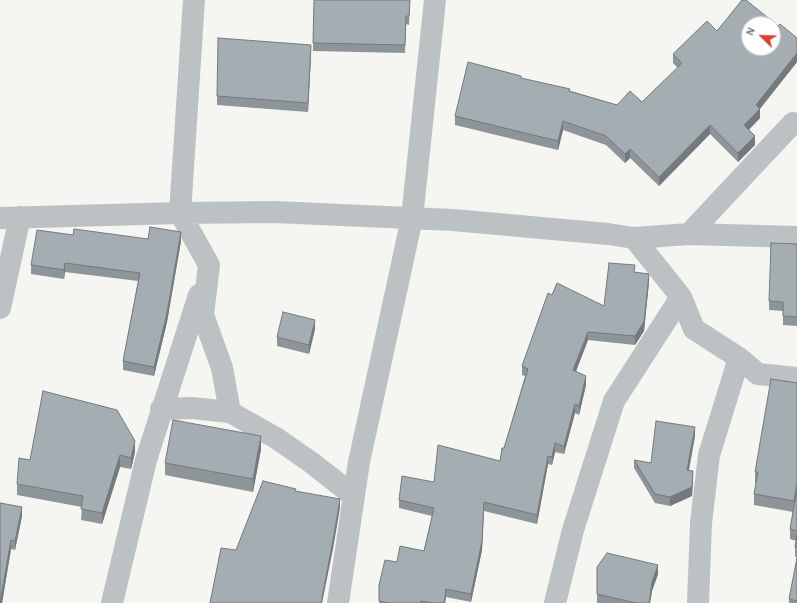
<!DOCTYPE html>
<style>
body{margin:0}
#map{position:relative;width:797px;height:603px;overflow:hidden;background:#f5f5f2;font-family:"Alegreya Sans",sans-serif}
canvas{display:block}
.north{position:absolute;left:741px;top:16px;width:40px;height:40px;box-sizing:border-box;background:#fff;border:1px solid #c2c9cd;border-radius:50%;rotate:293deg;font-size:11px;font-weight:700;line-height:16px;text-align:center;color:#667881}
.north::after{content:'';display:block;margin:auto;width:14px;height:18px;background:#d54332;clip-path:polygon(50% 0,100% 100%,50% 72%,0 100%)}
</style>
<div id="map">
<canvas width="797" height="603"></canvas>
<div class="north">N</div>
</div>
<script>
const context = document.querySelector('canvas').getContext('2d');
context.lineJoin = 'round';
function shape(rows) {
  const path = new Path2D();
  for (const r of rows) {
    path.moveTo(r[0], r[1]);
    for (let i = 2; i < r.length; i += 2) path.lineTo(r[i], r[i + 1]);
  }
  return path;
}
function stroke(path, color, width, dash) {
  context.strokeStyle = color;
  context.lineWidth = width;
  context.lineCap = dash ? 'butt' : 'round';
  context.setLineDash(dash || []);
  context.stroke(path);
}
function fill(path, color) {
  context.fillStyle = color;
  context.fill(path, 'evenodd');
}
stroke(shape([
 [0,218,180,213,194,0],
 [689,234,793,123],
 [681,297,694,329,739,358,758,374,797,378],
 [0,308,20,217],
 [161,409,192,408,230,412],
 [354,496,312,463,276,438,230,412,222,368,203,315,209,265,180,213,275,212,453,220,608,234,634,238,689,234,797,237],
 [112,603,146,460,199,295],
 [338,603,359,462,412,218,435,0],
 [555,603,573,530,614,401,681,297,634,238],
 [698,603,701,523,709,455,739,358]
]), '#bcc1c3', 22);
fill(shape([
 [314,0,410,0,409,25,406,24,405,53,313,51],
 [778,26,797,38,797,62,760,109,760,118,749,130,755,145,738,162,710,134,659,186,630,158,625,163,606,145,563,130,558,150,455,125,455,116,521,78,570,91,617,105,642,102,678,68,673,63,673,54,717,31],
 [311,54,308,112,217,105,217,96],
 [73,235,181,241,167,322,154,376,123,370,123,361,138,281,65,272,64,279,31,274,31,265],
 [797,244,797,326,783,325,783,311,769,310,769,301],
 [635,272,649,282,644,331,635,345,588,340,576,371,586,385,579,415,575,413,564,454,555,452,552,465,548,464,537,524,484,511,482,550,471,602,446,597,445,603,379,603,379,585,397,562,424,551,432,516,399,508,399,500,434,482,500,461,504,448,525,376,522,375,522,366,552,295,604,306],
 [315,329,309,354,277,346,277,337],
 [797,383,797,557,795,557,795,547,796,541,790,539,790,529,793,512,754,505,754,494,756,483,755,483,755,472],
 [695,436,689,470,693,480,692,496,670,506,655,503,634,468,634,460,651,463],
 [261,449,253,492,165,475,165,463],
 [135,452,131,469,120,467,102,524,81,520,82,507,17,495,17,484,30,460],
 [0,503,22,516,15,550,11,549,2,603,0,603],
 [797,558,797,603,789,603,789,599],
 [597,567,658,574,652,591,650,603,597,603]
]), '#8d9598');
fill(shape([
 [311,45,311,54,308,112,308,103],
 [797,53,797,62,758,111,760,109,760,118,744,134,744,125,756,105],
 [563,121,563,130,558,150,558,141],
 [710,125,710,134,659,186,659,177],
 [755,136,755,145,738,162,738,153],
 [630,149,630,158,625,163,625,154],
 [181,232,181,241,167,322,154,376,154,367],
 [65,263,65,272,64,279,64,270],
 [649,274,649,282,644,331,635,345,635,336],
 [315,320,315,329,309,354,309,345],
 [588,332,588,340,573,379,573,370],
 [586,376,586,385,579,415,579,406],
 [575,404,575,413,564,454,564,446],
 [695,427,695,436,687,479,687,470],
 [261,436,261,449,253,492,253,479],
 [135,441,135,452,131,469,131,458],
 [555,443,555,452,552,465,552,457],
 [120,455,120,467,102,524,102,513],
 [548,456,548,464,537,524,537,515],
 [693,471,693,480,692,496,670,506,670,497],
 [797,483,797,494,794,513,794,501],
 [340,499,340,508,333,549,322,603,321,603],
 [484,502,482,550,471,602,471,594],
 [22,507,22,516,15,550,15,541],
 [11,540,11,549,2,603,0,603],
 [658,565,658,574,652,591,650,603,649,603,652,582],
 [446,589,446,597,445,603,444,603]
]), '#73797c');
const building = shape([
 [314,0,410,0,409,16,406,16,405,45,313,43,314,0],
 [742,0,746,0,778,26,780,24,797,38,797,53,756,105,760,109,744,125,755,136,738,153,710,125,659,177,630,149,625,154,606,136,563,121,558,141,455,116,468,62,521,76,521,78,570,89,569,91,617,105,630,91,642,102,682,63,673,54,707,21,717,31,742,0],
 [749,24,773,24,773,48,749,48,749,24],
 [218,38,311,45,308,103,217,96,218,38],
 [150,227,181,232,167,313,154,367,123,361,140,273,65,263,64,270,31,265,37,230,73,235,74,229,148,239,150,227],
 [771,243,797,244,797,317,783,316,783,302,769,301,771,243],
 [609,263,635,265,634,272,649,274,644,322,635,336,588,332,573,370,586,376,579,406,575,404,564,446,555,443,552,457,548,456,537,515,484,502,482,541,471,594,446,589,444,603,434,603,421,601,420,603,388,603,379,601,379,585,385,560,397,562,400,546,424,551,434,508,399,500,402,476,434,482,438,445,500,461,502,448,504,448,528,369,522,366,548,293,552,295,557,283,604,306,609,263],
 [283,312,315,320,309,345,277,337,283,312],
 [771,379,797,383,797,483,794,501,754,494,758,472,755,472,771,379],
 [43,391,117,410,135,441,131,458,120,455,102,513,81,509,83,496,17,484,19,458,30,460,43,391],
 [173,420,261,436,253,479,165,463,173,420],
 [656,421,695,427,687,470,693,471,692,487,670,497,655,494,634,460,651,463,656,421],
 [263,481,296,489,295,491,340,499,333,540,321,603,210,603,221,548,236,550,263,481],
 [797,489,797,531,790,529,797,489],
 [0,503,22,507,15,541,11,540,0,603,0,503],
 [797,535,797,547,795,547,797,535],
 [607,553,658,565,652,582,649,603,636,603,597,594,597,567,607,553],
 [797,558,797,601,789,599,797,558]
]);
fill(building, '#a4adb1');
stroke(building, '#73797c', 1);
</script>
